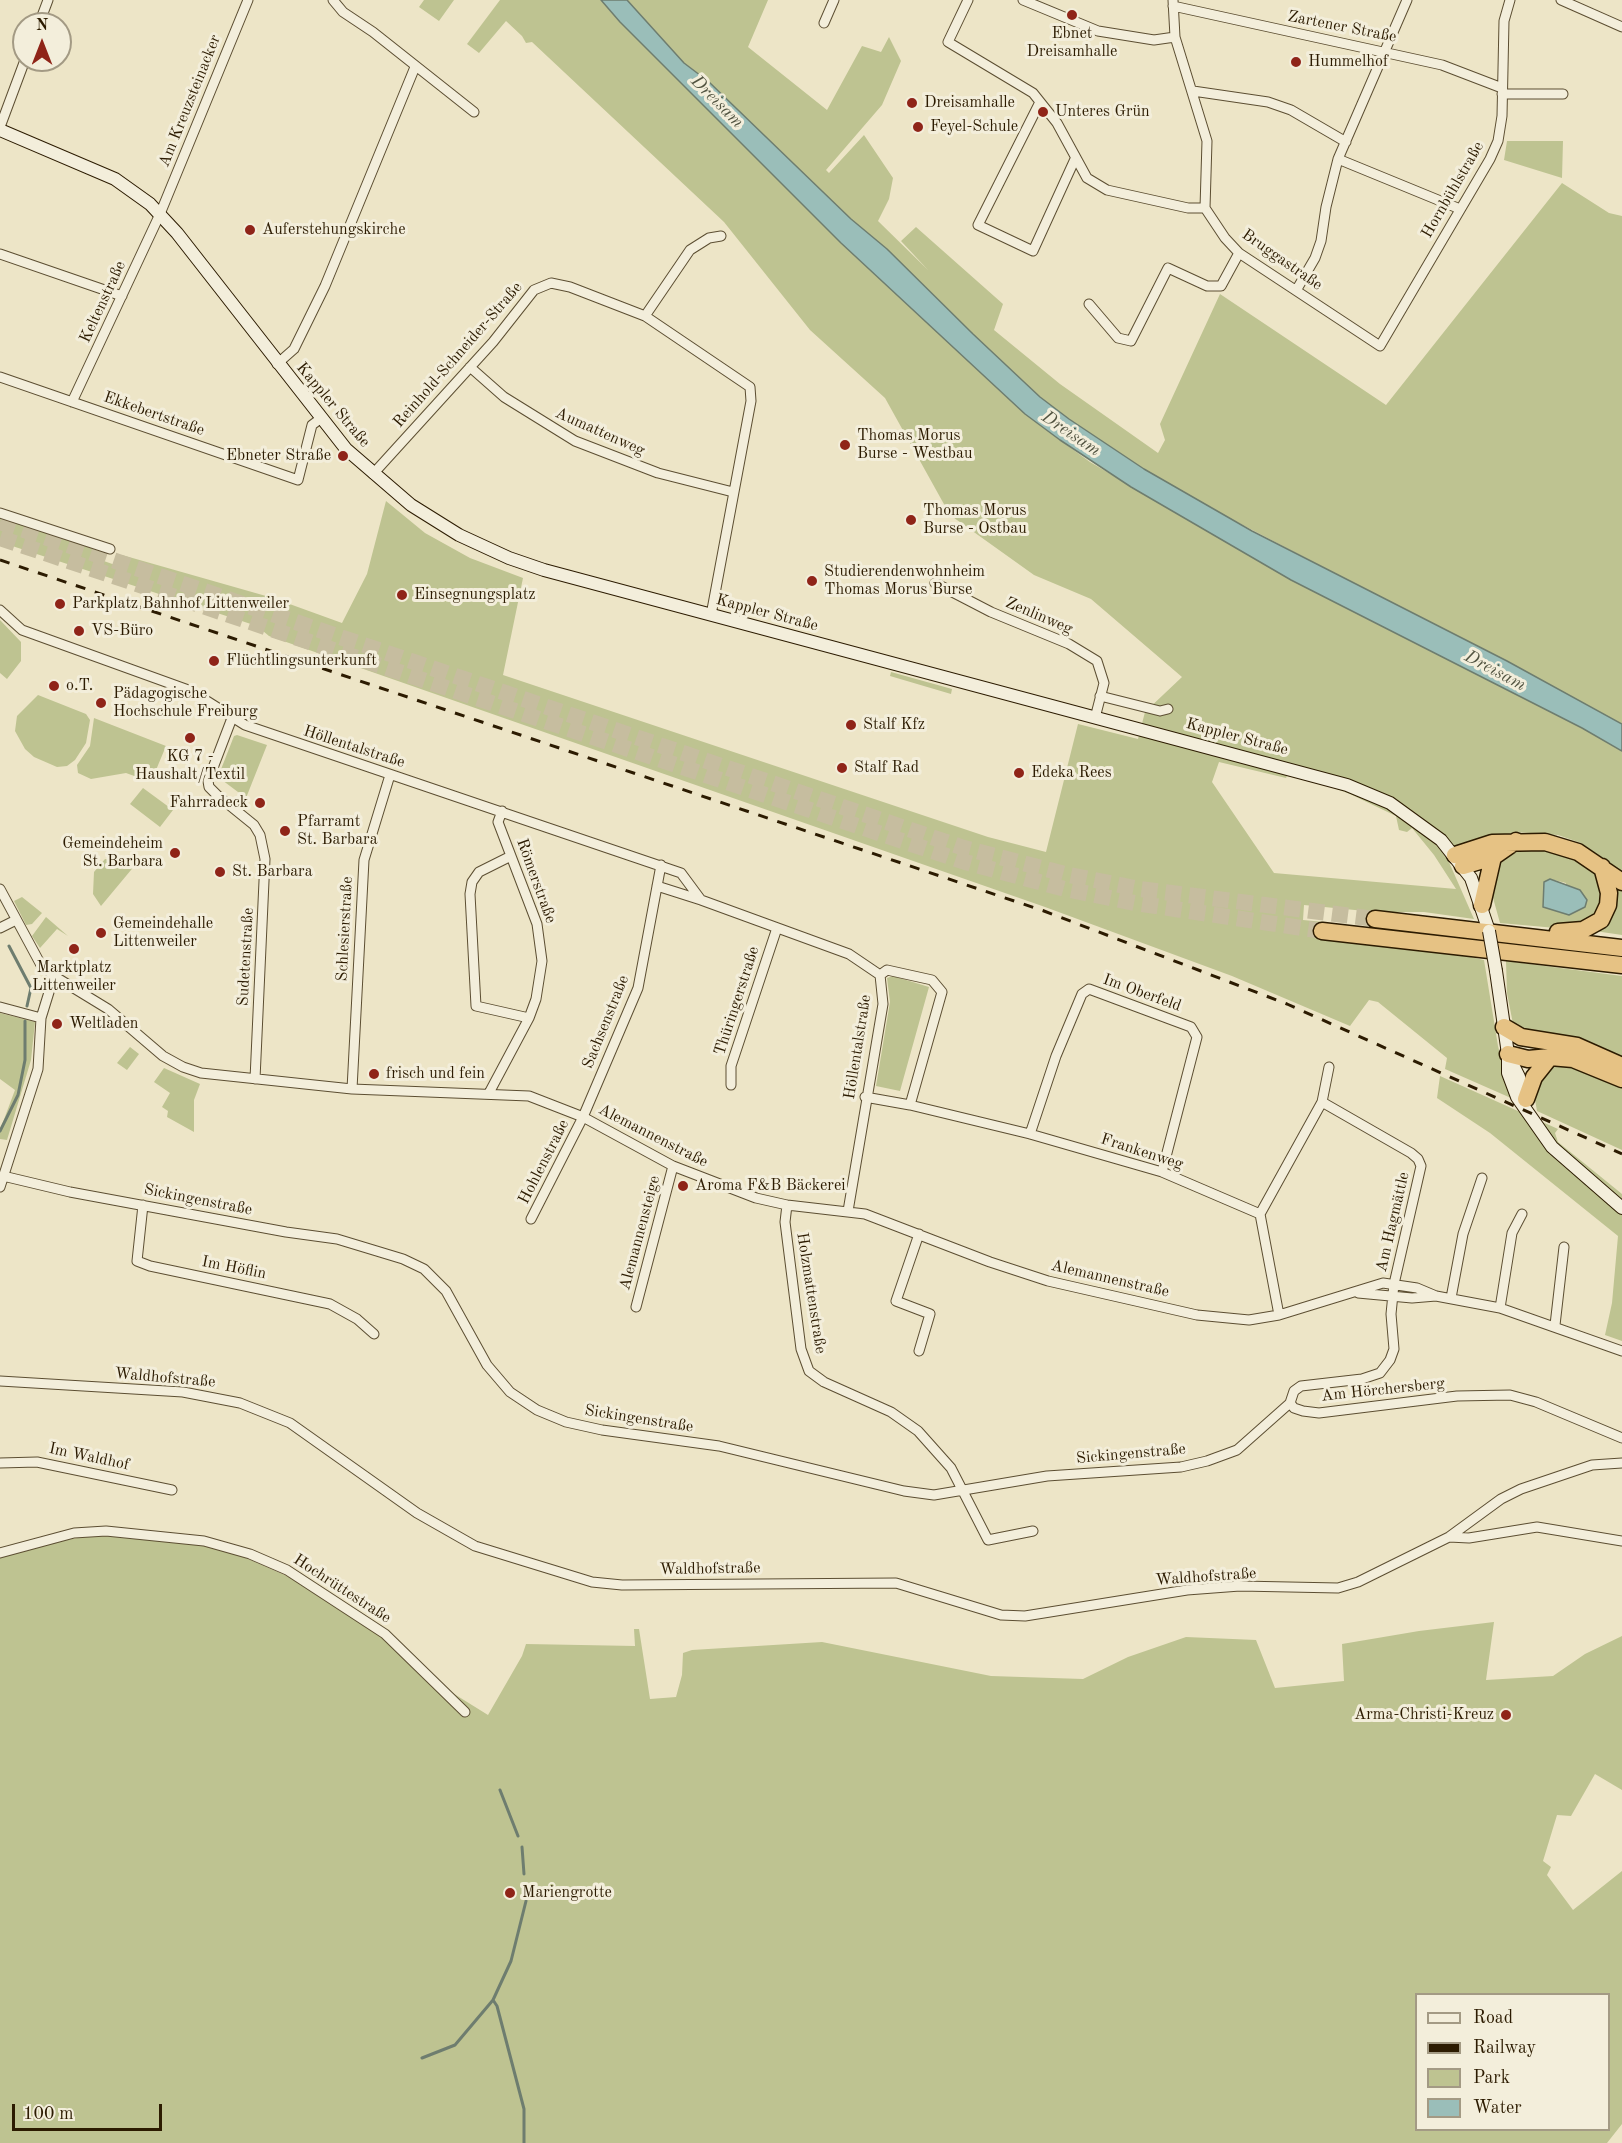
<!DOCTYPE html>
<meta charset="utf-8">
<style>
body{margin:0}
#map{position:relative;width:1622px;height:2143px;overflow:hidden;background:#ede5c7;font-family:"Old Standard TT",serif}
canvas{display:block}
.legend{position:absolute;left:1415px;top:1993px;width:195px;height:138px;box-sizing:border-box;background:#f3eedb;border:2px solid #a39a84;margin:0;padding:8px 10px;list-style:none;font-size:18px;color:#2c1b01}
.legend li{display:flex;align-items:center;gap:12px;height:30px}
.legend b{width:30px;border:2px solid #a39a84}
.north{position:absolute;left:12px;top:12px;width:60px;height:60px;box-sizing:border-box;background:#f3eedb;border:2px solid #a39a84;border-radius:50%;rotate:0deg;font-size:16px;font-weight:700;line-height:24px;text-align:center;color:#2c1b01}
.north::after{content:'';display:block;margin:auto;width:21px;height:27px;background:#8f2418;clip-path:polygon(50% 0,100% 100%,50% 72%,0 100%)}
.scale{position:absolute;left:12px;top:2104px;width:150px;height:27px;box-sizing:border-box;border:3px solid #2c1b01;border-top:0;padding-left:8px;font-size:18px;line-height:21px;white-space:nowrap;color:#2c1b01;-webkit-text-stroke:4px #f3eedb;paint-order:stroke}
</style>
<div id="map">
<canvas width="1622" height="2143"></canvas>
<ul class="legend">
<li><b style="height:8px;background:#f3eedb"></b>Road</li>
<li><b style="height:8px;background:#2c1b01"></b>Railway</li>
<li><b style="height:16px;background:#bec391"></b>Park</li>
<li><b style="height:16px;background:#9abeb9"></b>Water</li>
</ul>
<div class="north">N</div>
<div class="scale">100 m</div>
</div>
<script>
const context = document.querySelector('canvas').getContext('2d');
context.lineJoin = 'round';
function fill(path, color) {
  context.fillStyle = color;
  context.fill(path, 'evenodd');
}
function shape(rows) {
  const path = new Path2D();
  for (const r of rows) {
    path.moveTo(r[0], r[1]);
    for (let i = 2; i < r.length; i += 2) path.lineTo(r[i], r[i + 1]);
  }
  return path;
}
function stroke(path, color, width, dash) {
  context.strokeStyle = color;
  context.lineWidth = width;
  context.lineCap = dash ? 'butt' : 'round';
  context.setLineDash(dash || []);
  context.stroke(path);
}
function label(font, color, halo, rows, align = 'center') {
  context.font = font + ' "Old Standard TT",serif';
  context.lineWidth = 6;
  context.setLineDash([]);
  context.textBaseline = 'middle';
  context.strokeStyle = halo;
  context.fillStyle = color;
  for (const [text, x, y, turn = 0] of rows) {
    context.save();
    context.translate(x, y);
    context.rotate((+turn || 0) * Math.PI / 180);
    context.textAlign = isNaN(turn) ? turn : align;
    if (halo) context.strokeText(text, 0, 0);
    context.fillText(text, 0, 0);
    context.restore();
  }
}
fill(shape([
 [424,0,454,0,439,21,419,7],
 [500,0,601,0,620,22,841,243,1025,414,1060,440,1090,462,1291,580,1582,728,1622,751,1622,873,1581,843,1558,835,1516,832,1445,853,1474,919,1424,912,1375,912,1304,905,1303,920,1324,922,1322,939,1430,948,1484,960,1498,1046,1511,1098,1445,1069,1447,1058,1378,1002,1369,1000,1350,1026,1232,976,1045,907,269,636,257,626,0,542,0,516,99,549,101,560,118,566,122,555,273,598,342,623,367,574,386,501,425,533,470,558,523,578,503,675,988,837,1046,852,1078,724,1138,739,1145,712,1182,677,1091,599,1034,575,950,515,885,398,810,330,724,222,532,42,526,43,522,36,506,21,479,53,467,44],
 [1219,762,1286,778,1287,776,1318,782,1350,794,1396,816,1399,830,1407,832,1412,828,1434,855,1456,889,1274,873,1212,782],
 [627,0,768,0,748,47,827,110,862,46,881,52,889,37,901,61,882,105,826,170,829,173,864,135,893,178,889,199,878,221,928,270,901,241,916,227,1003,304,994,330,1060,384,1158,453,1165,440,1160,424,1220,294,1386,405,1562,183,1609,213,1622,216,1622,724,1218,512,1144,469,1069,419,1040,397,973,334,887,249,851,219,709,82,684,63],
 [1507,141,1563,141,1562,178,1504,160],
 [0,620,21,642,21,661,7,679,0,673],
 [891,672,952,689,951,694,890,676],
 [38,695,86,714,90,720,86,743,75,760,67,766,57,767,34,757,25,749,15,731,17,716],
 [94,718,166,746,151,782,126,773,91,779,78,773,77,765,90,746],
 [237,735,267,745,246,798,218,777,234,736],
 [143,788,173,810,160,827,130,804],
 [1528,847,1569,854,1596,871,1603,883,1600,913,1567,929,1500,923,1490,887,1498,862,1512,851],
 [1550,879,1566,883,1560,913,1554,909],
 [105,859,136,864,101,906,93,894,94,872],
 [1618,885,1622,889,1622,935,1595,931,1613,889],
 [22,897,42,913,32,924,26,925,14,901],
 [46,917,68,936,57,929,40,948,32,936],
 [1506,961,1622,976,1622,1059,1535,1035,1513,1024,1507,993],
 [893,976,929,987,900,1091,876,1086,890,1002,887,978],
 [0,1013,35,1022,31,1060,7,1140,0,1139,0,1130,15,1090,0,1079],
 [130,1047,139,1054,127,1070,117,1063],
 [1567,1061,1622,1083,1622,1150,1537,1111,1534,1094,1549,1066],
 [164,1068,200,1084,194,1100,194,1132,167,1117,168,1111,162,1107,170,1093,154,1082],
 [1440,1076,1558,1129,1555,1133,1558,1142,1622,1194,1622,1201,1615,1209,1622,1214,1622,1341,1605,1335,1612,1303,1618,1236,1490,1133,1437,1098],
 [100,1534,198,1543,230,1551,296,1580,387,1638,451,1692,488,1715,522,1656,526,1644,635,1646,634,1629,639,1629,650,1699,676,1697,682,1675,683,1653,692,1650,822,1642,991,1676,1083,1679,1128,1657,1186,1637,1256,1640,1275,1688,1344,1681,1342,1644,1419,1631,1494,1622,1486,1680,1553,1676,1585,1654,1622,1636,1622,1790,1595,1774,1571,1816,1557,1815,1543,1861,1551,1867,1547,1875,1573,1910,1622,1871,1622,2124,1607,2143,0,2143,0,1558,33,1546],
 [1416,1994,1608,1994,1608,2130,1416,2130]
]), '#bec391');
const water = shape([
 [601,0,627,0,684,63,709,82,851,219,887,249,973,334,1040,397,1069,419,1144,469,1252,531,1507,661,1622,724,1622,751,1582,728,1291,580,1131,487,1060,440,1025,414,841,243,620,22,601,0],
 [1550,879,1580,890,1587,900,1585,907,1569,915,1543,907,1544,882,1550,879]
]);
fill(water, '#9abeb9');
stroke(water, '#6e7d6f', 1.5);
stroke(shape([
 [9,946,31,988,27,1006],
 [0,1131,18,1095,25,1060,25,1021],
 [500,1790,518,1836],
 [522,1847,524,1874],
 [422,2058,455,2045,493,2000],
 [524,2143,524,2109,497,2006,493,2000,511,1961,526,1901]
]), '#6e7d6f', 3);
stroke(shape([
 [0,522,964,848,1069,875,1140,889,1375,919],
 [0,538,965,862,1065,889,1135,903,1322,931]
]), '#c6bd9f', 16, [16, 8]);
const street = shape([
 [333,0,343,12,373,32,474,112],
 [968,0,948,42,1033,93,1057,123,1087,178,1107,190,1188,208,1205,208],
 [1023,0,1098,31,1154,40,1175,37],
 [1173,0,1175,37,1207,141,1205,208,1225,238,1239,253,1380,346,1490,159,1498,141,1502,116,1504,21,1510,0],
 [1561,0,1622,27],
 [1173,6,1442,65,1502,88],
 [824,23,834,0],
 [39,24,48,0],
 [1193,91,1268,102,1291,110,1346,142],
 [1502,94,1563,94],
 [1040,102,978,225,1033,251,1075,159],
 [0,127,25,60],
 [1338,159,1460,209],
 [0,254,122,296],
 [1297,289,1315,258,1321,241,1326,207,1338,159,1407,0],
 [1089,304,1118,338,1131,341,1168,268,1207,286,1221,286,1239,253],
 [645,316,690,250,709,238,721,236],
 [277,364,294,349,325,286,415,67],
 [470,367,504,397,575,441,658,473,733,492],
 [0,377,298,480,312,425,320,419],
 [72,402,160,214,248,0],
 [373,474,493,342,534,290,551,283,570,287,645,316,750,387,751,401,711,615],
 [0,513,110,549],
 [935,583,991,612,1069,644,1097,661,1104,683,1095,718],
 [0,610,22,630,191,691,245,725,681,873,701,900,849,954,880,975,883,1004,848,1211],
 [1100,696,1160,711,1168,709],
 [232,718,208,781,209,787,217,795,254,825,260,835,265,859,255,1079],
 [511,856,479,872,472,882,470,894,476,1006,529,1018],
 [657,886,701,900],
 [0,889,41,965,54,976,108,1009,163,1056,183,1067,201,1073,352,1089,529,1096,583,1117,673,1166,756,1198,787,1205,865,1214,990,1262,1048,1281,1197,1315,1249,1320,1279,1315,1383,1283,1417,1288,1436,1296,1500,1308,1622,1351],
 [0,928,16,920],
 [880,975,887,970,932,980,942,992,910,1105],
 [0,1007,41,1018],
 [731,1085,731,1066,777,928],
 [352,1089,364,860,390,775],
 [489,1093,529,1018,536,999,542,961,537,924,498,822,502,811],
 [865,1097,910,1105,1030,1134,1162,1172,1260,1214],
 [1322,1102,1329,1067],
 [1030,1134,1056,1056,1082,994,1089,989,1191,1027,1197,1037,1162,1172],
 [3,1176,70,1192,286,1232,337,1239,403,1259,424,1269,446,1291,487,1365,510,1392,537,1410,566,1422,602,1430,719,1446,904,1491,934,1495,1047,1476,1181,1467,1207,1461,1237,1450,1290,1403],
 [0,1187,38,1069,41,1018,54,976],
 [143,1205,137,1261,150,1266,330,1304,357,1319,374,1334],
 [787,1205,785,1222,801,1349,809,1371,824,1382,891,1412,918,1431,951,1468,988,1540,1033,1531],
 [1260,1214,1322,1102,1411,1153,1418,1159,1421,1166,1394,1284,1391,1314,1394,1349,1390,1360,1380,1373,1362,1379,1301,1386,1294,1391,1290,1403],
 [1260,1214,1279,1315],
 [531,1219,583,1117,638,988,661,865],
 [1358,1293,1412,1298,1436,1296],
 [1451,1298,1463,1234,1482,1178],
 [636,1307,673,1166],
 [1500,1308,1512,1233,1522,1214],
 [1555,1325,1564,1247],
 [919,1351,930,1314,896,1301,919,1234],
 [0,1381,183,1392,240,1403,290,1423,417,1513,475,1546,592,1582,622,1585,896,1583,1001,1615,1025,1616,1187,1590,1240,1586,1338,1588,1358,1582,1449,1537,1501,1499,1521,1489,1592,1465,1622,1463],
 [1290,1403,1294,1408,1303,1411,1319,1413,1457,1396,1510,1395,1536,1402,1622,1438],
 [0,1463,37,1462,172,1490],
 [1449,1537,1469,1538,1537,1527,1622,1541],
 [0,1553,74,1533,106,1531,204,1541,250,1554,287,1570,385,1634,465,1712]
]);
const secondary = shape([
 [0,130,115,179,150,204,177,233,346,449,411,505,459,535,509,558,544,570,1347,785,1390,803,1441,840,1471,878,1489,931],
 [1496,971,1508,1054,1508,1073,1517,1097,1552,1147,1622,1208],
 [1509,1057,1519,1077,1525,1102]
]);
const highway = shape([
 [1455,855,1492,843,1545,842,1578,852,1622,882],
 [1463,866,1493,857,1516,841],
 [1482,905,1493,857],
 [1375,919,1622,948],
 [1322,931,1622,965],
 [1558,932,1583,930,1601,920,1608,905,1609,893,1602,867],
 [1504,1027,1521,1037,1577,1046,1622,1066],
 [1508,1054,1528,1059,1550,1057,1573,1059,1622,1079],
 [1526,1099,1534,1077,1550,1057]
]);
stroke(street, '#5c4e32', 11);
stroke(secondary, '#2c1b01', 14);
stroke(highway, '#2c1b01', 19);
stroke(street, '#f3eedb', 9);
stroke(secondary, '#f3eedb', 12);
stroke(highway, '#e6c284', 16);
stroke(shape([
 [0,560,1044,911,1287,1004,1622,1154]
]), '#2c1b01', 3, [10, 10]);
const secondaryBridge = shape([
 [1489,931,1496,971]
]);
stroke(secondaryBridge, '#2c1b01', 14, []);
stroke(secondaryBridge, '#f3eedb', 12);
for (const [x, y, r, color] of [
 [1072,15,6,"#8f2418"],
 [1296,62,6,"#8f2418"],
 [912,103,6,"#8f2418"],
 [1043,112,6,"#8f2418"],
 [918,127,6,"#8f2418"],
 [250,230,6,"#8f2418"],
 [845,445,6,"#8f2418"],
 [343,456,6,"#8f2418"],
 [911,520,6,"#8f2418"],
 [812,581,6,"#8f2418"],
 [402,595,6,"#8f2418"],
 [60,604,6,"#8f2418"],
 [79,631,6,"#8f2418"],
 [214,661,6,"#8f2418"],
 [54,686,6,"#8f2418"],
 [101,703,6,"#8f2418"],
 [851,725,6,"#8f2418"],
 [190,738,6,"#8f2418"],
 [842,768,6,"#8f2418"],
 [1019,773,6,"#8f2418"],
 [260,803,6,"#8f2418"],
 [285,831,6,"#8f2418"],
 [175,853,6,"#8f2418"],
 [220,872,6,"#8f2418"],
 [101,933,6,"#8f2418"],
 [74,949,6,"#8f2418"],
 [57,1024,6,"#8f2418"],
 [374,1074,6,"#8f2418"],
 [683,1186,6,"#8f2418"],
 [1506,1715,6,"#8f2418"],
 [510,1893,6,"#8f2418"]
]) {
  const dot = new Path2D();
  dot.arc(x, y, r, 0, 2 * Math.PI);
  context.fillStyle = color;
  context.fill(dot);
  stroke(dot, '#f3eedb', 2);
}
label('16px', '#2c1b01', '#f3eedb', [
 ["Zartener Straße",1342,27,11],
 ["Am Kreuzsteinacker",190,101,-68],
 ["Hornbühlstraße",1453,190,-60],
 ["Bruggastraße",1282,260,35],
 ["Keltenstraße",103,302,-65],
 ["Reinhold-Schneider-Straße",458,355,-49],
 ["Kappler Straße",333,405,50],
 ["Ekkebertstraße",154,414,19],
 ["Aumattenweg",600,432,24],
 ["Kappler Straße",767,613,15],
 ["Zenlinweg",1039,616,23],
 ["Kappler Straße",1237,737,15],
 ["Höllentalstraße",354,747,18],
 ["Römerstraße",536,881,70],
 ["Schlesierstraße",345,929,-87],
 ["Sudetenstraße",246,957,-87],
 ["Im Oberfeld",1142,993,20],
 ["Thüringerstraße",737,1001,-72],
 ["Sachsenstraße",606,1022,-68],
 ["Höllentalstraße",858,1047,-81],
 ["Alemannenstraße",653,1136,27],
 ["Frankenweg",1142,1152,18],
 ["Hohlenstraße",544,1162,-63],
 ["Sickingenstraße",198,1200,11],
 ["Am Hagmättle",1393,1222,-77],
 ["Alemannensteige",640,1233,-75],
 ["Im Höflin",234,1268,11],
 ["Alemannenstraße",1110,1279,13],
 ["Holzmattenstraße",811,1293,81],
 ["Waldhofstraße",165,1378,5],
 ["Am Hörchersberg",1383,1390,-6],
 ["Sickingenstraße",639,1419,9],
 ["Sickingenstraße",1131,1454,-5],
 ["Im Waldhof",89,1457,12],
 ["Waldhofstraße",710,1569,-1],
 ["Waldhofstraße",1206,1577,-4],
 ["Hochrüttestraße",342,1589,33]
]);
label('16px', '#2c1b01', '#f3eedb', [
 ["Ebnet",1072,34,"center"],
 ["Dreisamhalle",1072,52,"center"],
 ["Hummelhof",1308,62],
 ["Dreisamhalle",924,103],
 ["Unteres Grün",1055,112],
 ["Feyel-Schule",930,127],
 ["Auferstehungskirche",262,230],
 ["Thomas Morus",857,436],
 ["Burse - Westbau",857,454],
 ["Ebneter Straße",331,456,"right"],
 ["Thomas Morus",923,511],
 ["Burse - Ostbau",923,529],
 ["Studierendenwohnheim",824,572],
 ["Thomas Morus Burse",824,590],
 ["Einsegnungsplatz",414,595],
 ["Parkplatz Bahnhof Littenweiler",72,604],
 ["VS-Büro",91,631],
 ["Flüchtlingsunterkunft",226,661],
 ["o.T.",66,686],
 ["Pädagogische",113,694],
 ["Hochschule Freiburg",113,712],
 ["Stalf Kfz",863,725],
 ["KG 7 -",190,757,"center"],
 ["Haushalt/Textil",190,775,"center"],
 ["Stalf Rad",854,768],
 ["Edeka Rees",1031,773],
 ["Fahrradeck",248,803,"right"],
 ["Pfarramt",297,822],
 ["St. Barbara",297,840],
 ["Gemeindeheim",163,844,"right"],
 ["St. Barbara",163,862,"right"],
 ["St. Barbara",232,872],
 ["Gemeindehalle",113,924],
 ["Littenweiler",113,942],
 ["Marktplatz",74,968,"center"],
 ["Littenweiler",74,986,"center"],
 ["Weltladen",69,1024],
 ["frisch und fein",386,1074],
 ["Aroma F&B Bäckerei",695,1186],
 ["Arma-Christi-Kreuz",1494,1715,"right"],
 ["Mariengrotte",522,1893]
], 'left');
label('italic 18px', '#525441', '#f3eedb', [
 ["Dreisam",717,102,45],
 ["Dreisam",1071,434,34],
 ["Dreisam",1495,671,28]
]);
</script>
